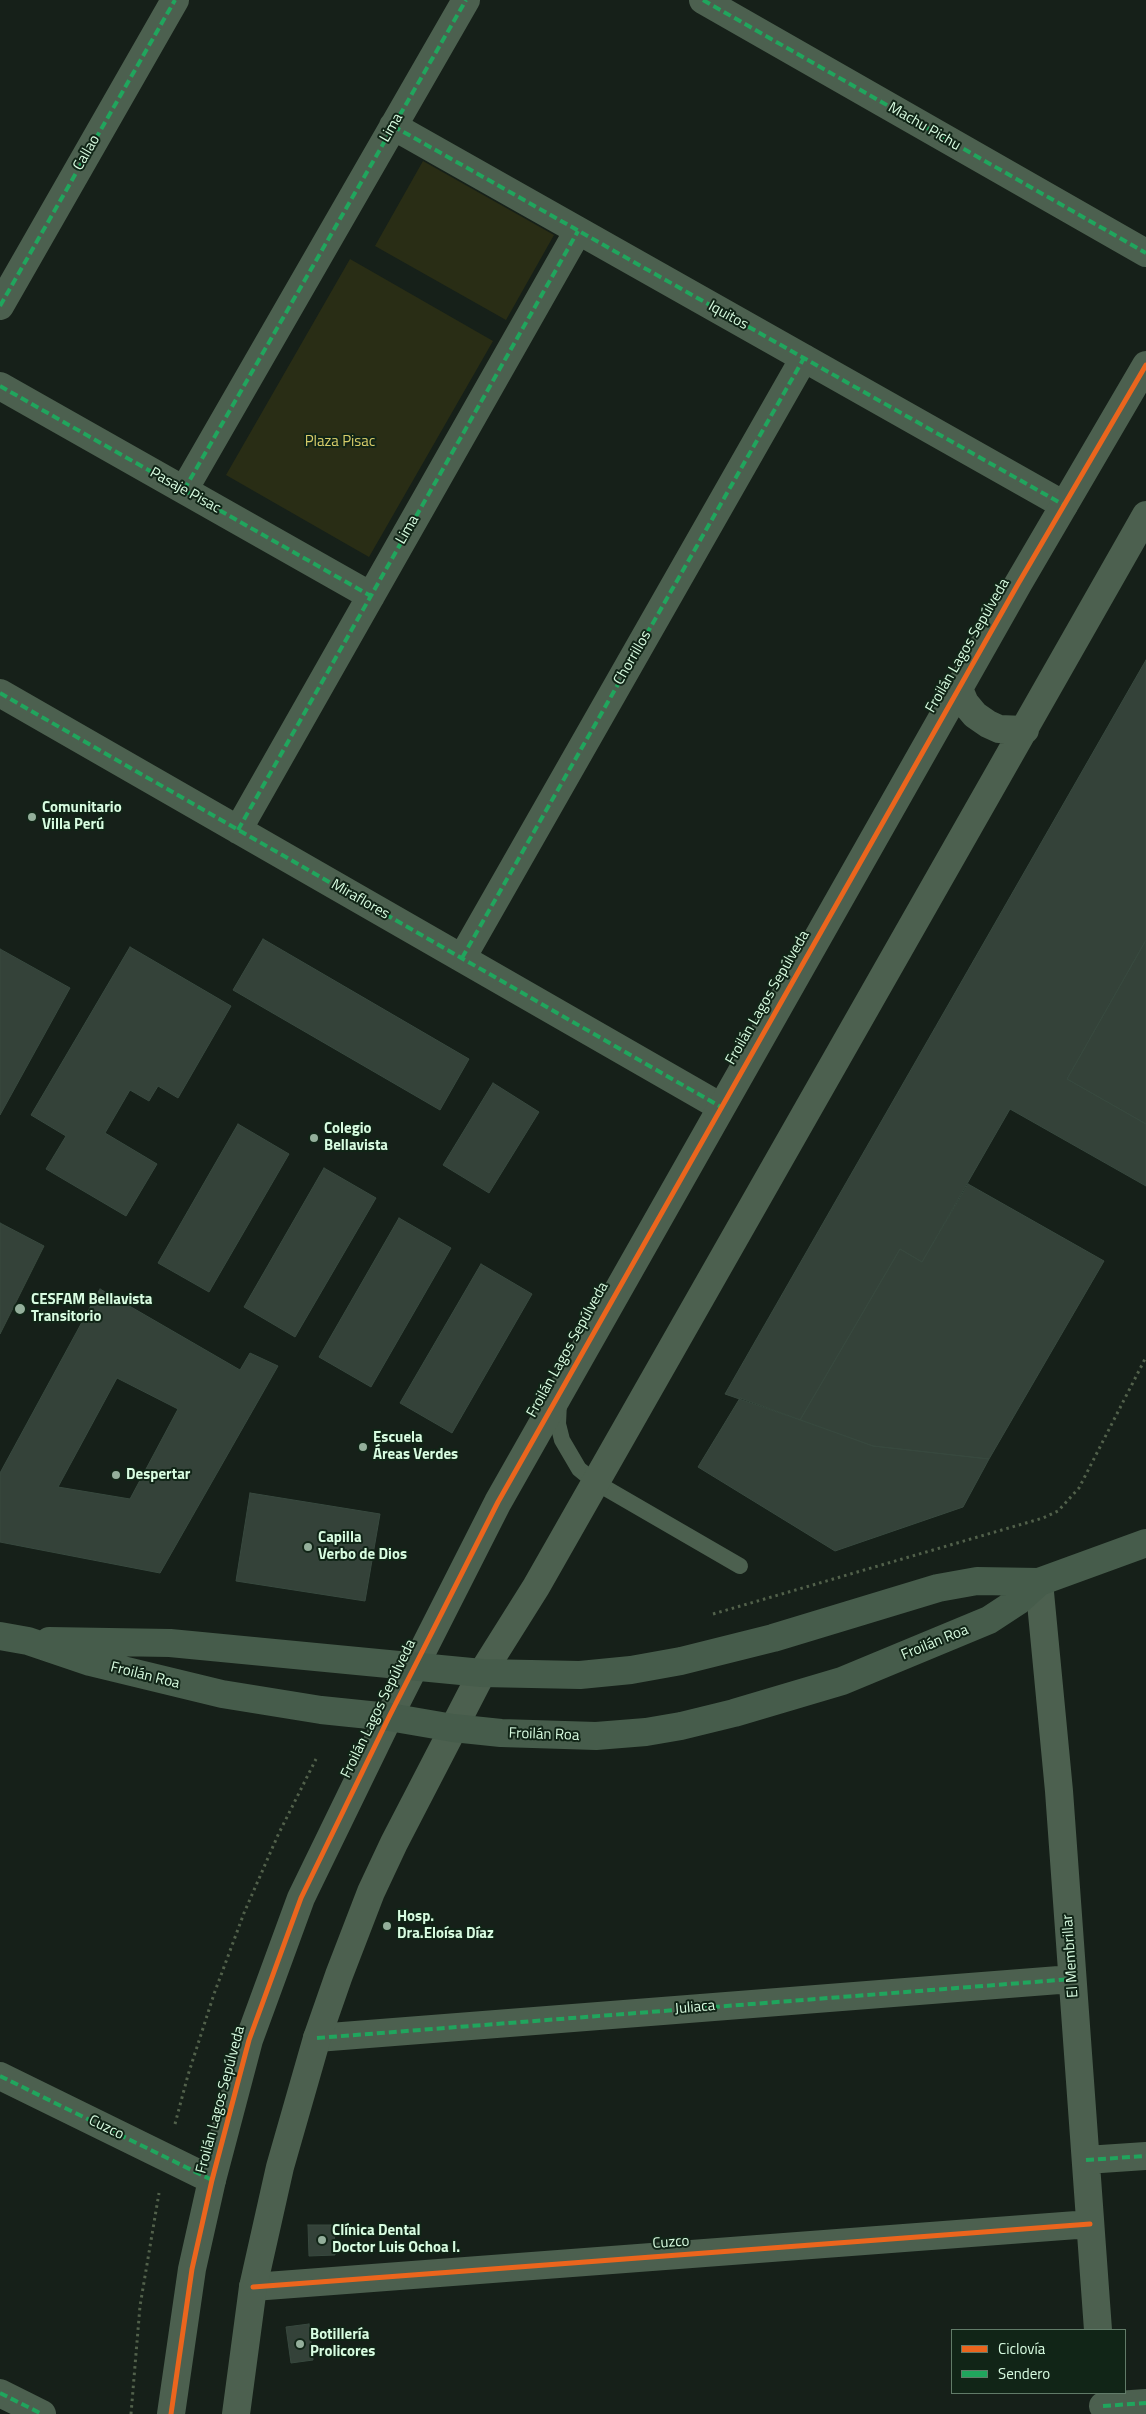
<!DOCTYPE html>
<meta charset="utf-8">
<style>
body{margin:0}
#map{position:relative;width:1146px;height:2414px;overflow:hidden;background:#162019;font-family:"Titillium Web",sans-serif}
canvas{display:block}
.legend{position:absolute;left:951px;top:2329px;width:175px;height:65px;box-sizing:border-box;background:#112517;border:1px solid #617b68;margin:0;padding:6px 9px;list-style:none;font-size:15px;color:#d8fce1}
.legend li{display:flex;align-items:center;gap:10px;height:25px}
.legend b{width:25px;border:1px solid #617b68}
</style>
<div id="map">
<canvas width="1146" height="2414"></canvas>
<ul class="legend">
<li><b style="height:6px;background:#eb651d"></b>Ciclovía</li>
<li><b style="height:6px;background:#20a55d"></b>Sendero</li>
</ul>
</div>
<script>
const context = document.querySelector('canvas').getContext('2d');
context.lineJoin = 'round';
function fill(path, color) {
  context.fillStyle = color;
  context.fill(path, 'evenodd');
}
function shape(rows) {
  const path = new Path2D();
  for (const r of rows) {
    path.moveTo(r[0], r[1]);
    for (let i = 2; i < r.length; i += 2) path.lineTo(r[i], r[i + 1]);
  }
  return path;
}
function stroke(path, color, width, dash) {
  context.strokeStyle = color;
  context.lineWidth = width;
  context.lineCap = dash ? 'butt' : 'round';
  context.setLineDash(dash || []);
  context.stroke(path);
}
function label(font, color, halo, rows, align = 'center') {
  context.font = font + ' "Titillium Web",sans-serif';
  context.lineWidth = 4;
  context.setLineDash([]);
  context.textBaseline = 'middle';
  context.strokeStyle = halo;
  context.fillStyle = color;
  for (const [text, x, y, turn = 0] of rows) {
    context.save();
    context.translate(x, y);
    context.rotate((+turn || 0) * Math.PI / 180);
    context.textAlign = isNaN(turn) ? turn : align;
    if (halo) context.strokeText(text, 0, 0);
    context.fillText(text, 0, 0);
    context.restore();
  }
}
fill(shape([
 [423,161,554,235,506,320,375,246],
 [350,259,493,341,369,557,226,475]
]), '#292d15');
const building = shape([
 [1146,660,1146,940,1067,1079,1146,1124,1146,1186,1010,1109,922,1262,900,1249,800,1420,725,1394,1146,660],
 [263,939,469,1059,440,1110,233,990,263,939],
 [1146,940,1146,1124,1067,1079,1146,940],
 [130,947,231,1006,178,1098,158,1086,149,1101,130,1090,105,1133,157,1164,126,1216,46,1169,66,1136,31,1115,130,947],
 [0,949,70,988,0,1115,0,949],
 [493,1083,539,1112,489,1193,443,1165,493,1083],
 [238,1124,289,1154,209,1292,158,1263,238,1124],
 [324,1168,376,1198,295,1337,244,1307,324,1168],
 [968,1184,1104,1261,989,1459,873,1446,800,1420,900,1249,922,1262,968,1184],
 [399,1218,451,1248,371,1387,319,1357,399,1218],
 [0,1223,44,1246,0,1334,0,1223],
 [481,1264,532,1294,452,1433,400,1403,481,1264],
 [100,1289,240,1370,250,1353,278,1366,160,1573,0,1542,0,1473,100,1289],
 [117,1378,178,1409,130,1499,58,1487,117,1378],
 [740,1398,873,1446,989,1459,963,1507,835,1551,698,1467,740,1398],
 [250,1493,380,1514,365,1601,236,1581,250,1493],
 [308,2225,334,2225,335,2255,309,2256,308,2225],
 [309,2324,313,2360,291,2363,286,2327,309,2324]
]);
fill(building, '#344239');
stroke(building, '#38493f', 1);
stroke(shape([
 [713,1614,1043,1518,1058,1511,1079,1488,1146,1357],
 [175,2124,188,2075,214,1994,244,1913,278,1835,316,1759],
 [131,2414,140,2306,159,2193]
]), '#52614b', 3, [2.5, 4]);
stroke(shape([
 [559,1402,558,1424,562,1440,579,1469,595,1482,740,1566]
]), '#4c604f', 16);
stroke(shape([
 [703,0,1146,253],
 [393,126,1064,505],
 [0,306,175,0],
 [0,386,371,596],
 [184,490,466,0],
 [0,693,721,1107],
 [238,830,578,231],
 [462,958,804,358],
 [1039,1582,1059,1791,1098,2330],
 [317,2038,1072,1979],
 [0,2076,212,2180],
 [1086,2160,1146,2156],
 [253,2287,1090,2224],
 [0,2393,42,2414],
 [1103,2406,1146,2403]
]), '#4c604f', 28);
stroke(shape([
 [959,689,965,703,975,715,988,724,999,729,1025,730],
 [171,2414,192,2269,212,2180,249,2040,301,1898,389,1717,498,1502,1018,584,1146,365],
 [236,2414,253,2287,280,2167,317,2038,339,1975,371,1892,394,1843,482,1673,536,1587,1146,515]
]), '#4c604f', 28);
stroke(shape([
 [0,1636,28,1641,90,1662,222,1694,321,1710,389,1717,453,1728,501,1733,596,1736,646,1732,681,1726,734,1713,842,1681,989,1620,1018,1601,1039,1582,1146,1543],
 [49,1641,170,1643,482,1673,580,1675,631,1670,681,1661,773,1638,938,1588,977,1581,1039,1582]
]), '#465c4b', 28);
stroke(shape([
 [703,0,1146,253],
 [393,126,1064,505],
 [0,306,175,0],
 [0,386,371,596],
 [184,490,466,0],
 [0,693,721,1107],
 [238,830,578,231],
 [462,958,804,358],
 [317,2038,1072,1979],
 [0,2076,212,2180],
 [1086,2160,1146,2156],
 [0,2393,42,2414],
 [1103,2406,1146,2403]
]), '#20a55d', 4, [8, 4]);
stroke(shape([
 [253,2287,1090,2224],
 [171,2414,192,2269,212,2180,249,2040,301,1898,389,1717,498,1502,1018,584,1146,365]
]), '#eb651d', 5);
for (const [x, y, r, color] of [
 [32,817,5,"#94af9b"],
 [314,1138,5,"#94af9b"],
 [20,1309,6,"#94af9b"],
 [363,1447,5,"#94af9b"],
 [116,1475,5,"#94af9b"],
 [308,1547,5,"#94af9b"],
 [387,1926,5,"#94af9b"],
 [322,2240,5,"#94af9b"],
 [300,2344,5,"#94af9b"]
]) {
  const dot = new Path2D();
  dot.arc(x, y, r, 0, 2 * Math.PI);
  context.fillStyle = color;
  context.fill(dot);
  stroke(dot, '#112517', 2);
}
label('15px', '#d8fce1', '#112517', [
 ["Machu Pichu",924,127,30],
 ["Lima",392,128,-60],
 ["Callao",87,153,-60],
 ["Iquitos",728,316,29],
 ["Pasaje Pisac",185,491,29],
 ["Lima",408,530,-60],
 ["Froilán Lagos Sepúlveda",968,646,-60],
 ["Chorrillos",633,658,-60],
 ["Miraflores",360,900,30],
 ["Froilán Lagos Sepúlveda",768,998,-60],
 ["Froilán Lagos Sepúlveda",568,1350,-61],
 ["Froilán Roa",935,1643,-22],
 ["Froilán Roa",145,1676,14],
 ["Froilán Lagos Sepúlveda",379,1709,-64],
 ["Froilán Roa",544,1735,2],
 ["El Membrillar",1071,1956,-94],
 ["Juliaca",695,2008,-5],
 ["Froilán Lagos Sepúlveda",221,2100,-75],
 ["Cuzco",106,2128,26],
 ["Cuzco",671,2243,-4]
]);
label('15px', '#d7cc69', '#112517', [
 ["Plaza Pisac",340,442]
]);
label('bold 15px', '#d8fce1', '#112517', [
 ["Comunitario",42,808],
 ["Villa Perú",42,825],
 ["Colegio",324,1129],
 ["Bellavista",324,1146],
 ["CESFAM Bellavista",31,1300],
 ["Transitorio",31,1317],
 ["Escuela",373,1438],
 ["Áreas Verdes",373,1455],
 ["Despertar",126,1475],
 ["Capilla",318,1538],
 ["Verbo de Dios",318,1555],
 ["Hosp.",397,1917],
 ["Dra.Eloísa Díaz",397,1934],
 ["Clínica Dental",332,2231],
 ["Doctor Luis Ochoa I.",332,2248],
 ["Botillería",310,2335],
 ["Prolicores",310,2352]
], 'left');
</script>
